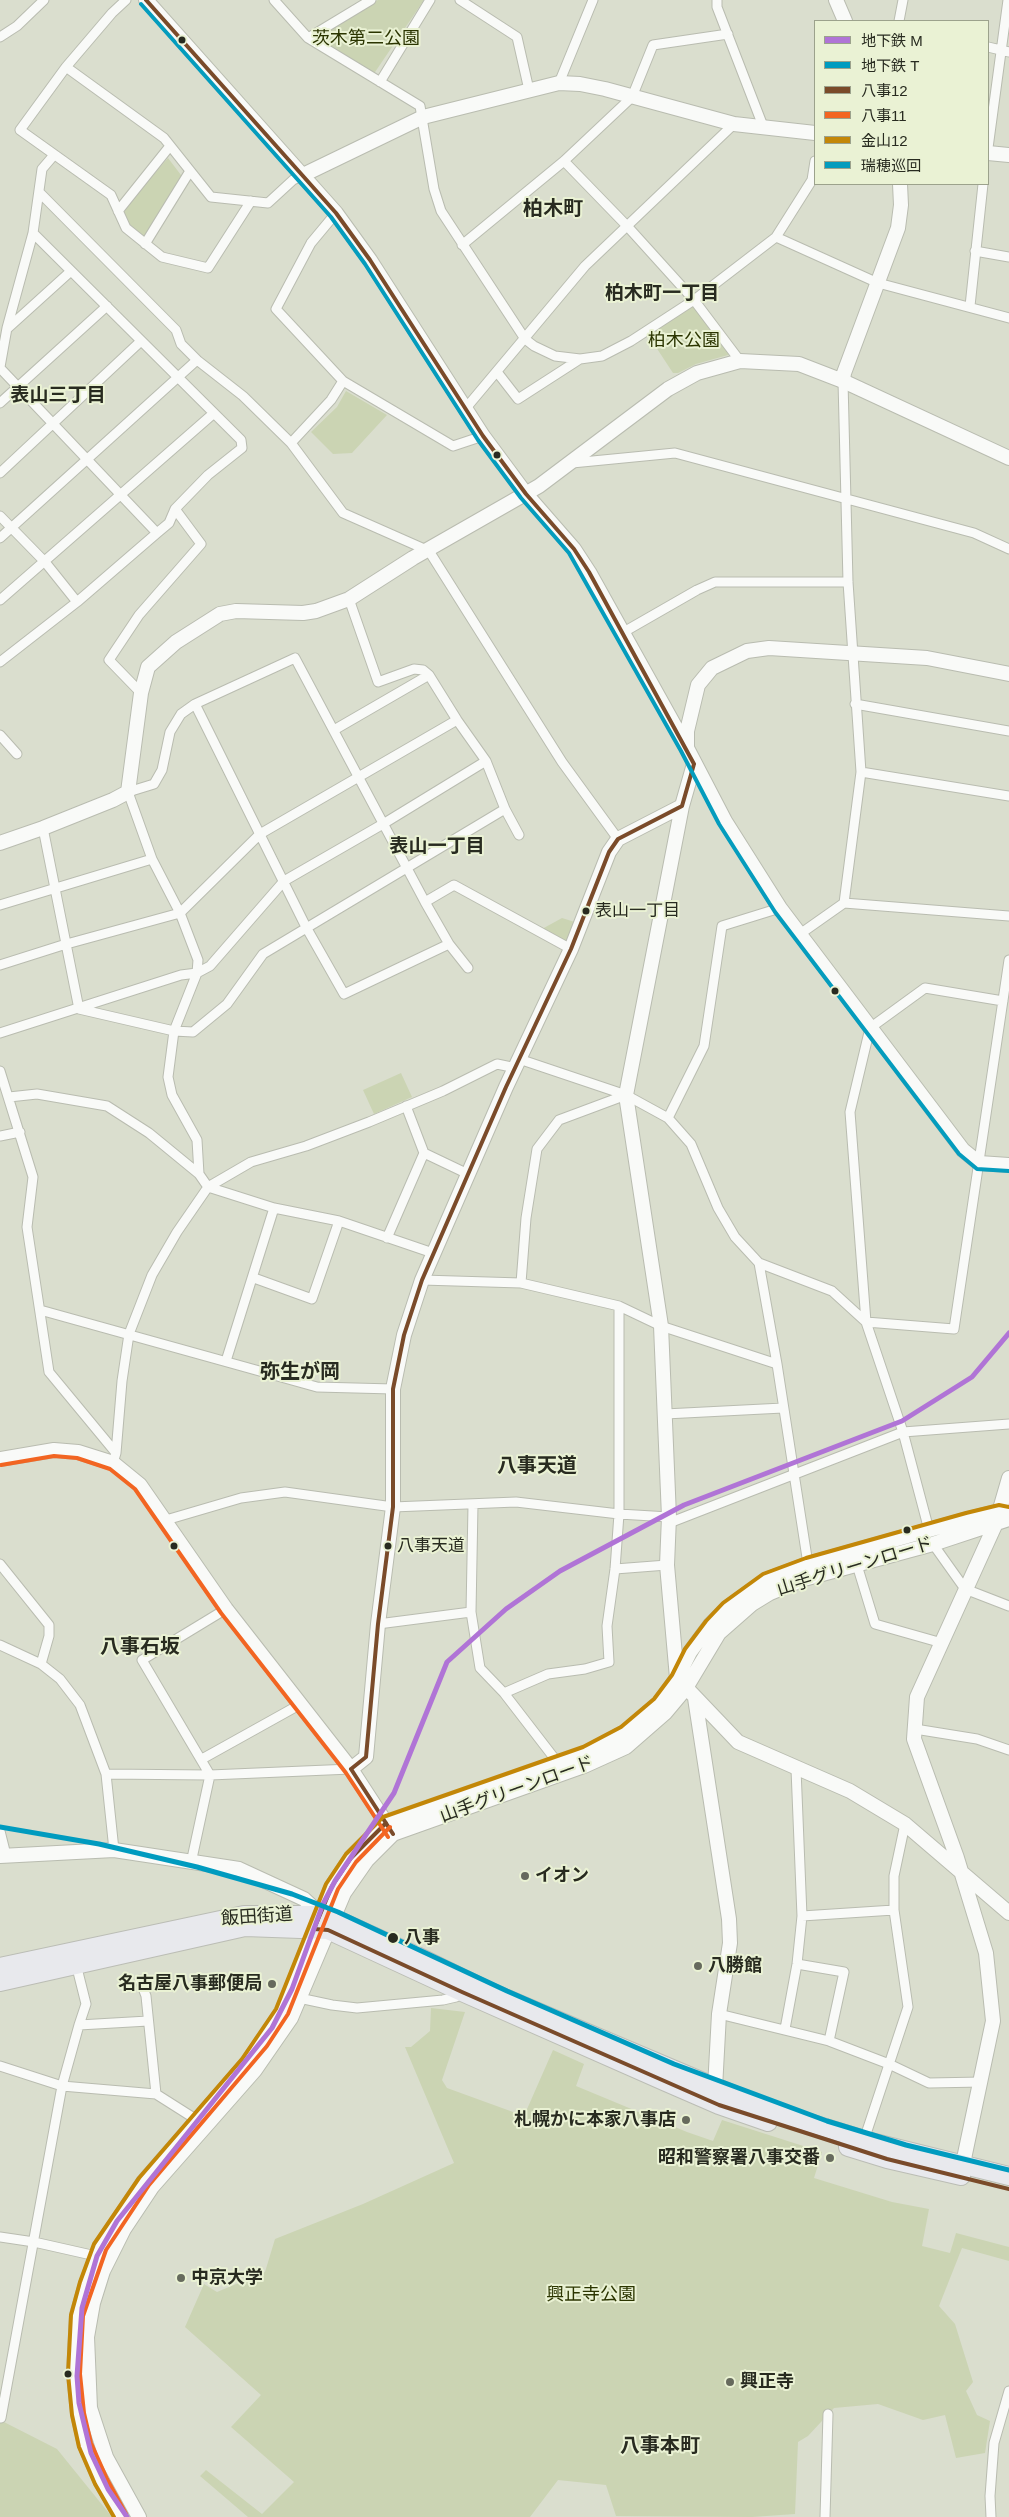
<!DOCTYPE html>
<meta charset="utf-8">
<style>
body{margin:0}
#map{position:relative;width:1009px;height:2517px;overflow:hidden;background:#dadece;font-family:Helvetica,"Noto Sans JP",sans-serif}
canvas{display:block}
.legend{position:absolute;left:814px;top:20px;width:175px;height:165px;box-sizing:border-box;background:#eaf2d4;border:1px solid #9ca28c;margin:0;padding:6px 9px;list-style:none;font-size:15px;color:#282b20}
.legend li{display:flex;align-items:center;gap:10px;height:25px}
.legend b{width:25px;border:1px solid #9ca28c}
</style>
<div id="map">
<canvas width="1009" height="2517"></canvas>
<ul class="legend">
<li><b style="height:6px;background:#b074d6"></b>地下鉄 M</li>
<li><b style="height:6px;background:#009bbf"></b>地下鉄 T</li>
<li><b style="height:6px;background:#7a4b2a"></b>八事12</li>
<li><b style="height:6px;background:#f26522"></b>八事11</li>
<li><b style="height:6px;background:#c38708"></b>金山12</li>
<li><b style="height:6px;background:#049cbd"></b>瑞穂巡回</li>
</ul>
</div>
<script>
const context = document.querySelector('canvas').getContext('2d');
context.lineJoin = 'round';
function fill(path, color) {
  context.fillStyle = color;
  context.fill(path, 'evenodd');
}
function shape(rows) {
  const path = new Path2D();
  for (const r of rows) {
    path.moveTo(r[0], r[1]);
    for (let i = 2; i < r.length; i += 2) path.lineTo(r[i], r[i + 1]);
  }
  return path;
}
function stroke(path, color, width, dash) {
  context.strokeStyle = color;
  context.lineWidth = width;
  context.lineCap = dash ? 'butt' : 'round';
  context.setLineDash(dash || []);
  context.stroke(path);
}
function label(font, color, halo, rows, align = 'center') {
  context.font = font + ' Helvetica,"Noto Sans JP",sans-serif';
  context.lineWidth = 4;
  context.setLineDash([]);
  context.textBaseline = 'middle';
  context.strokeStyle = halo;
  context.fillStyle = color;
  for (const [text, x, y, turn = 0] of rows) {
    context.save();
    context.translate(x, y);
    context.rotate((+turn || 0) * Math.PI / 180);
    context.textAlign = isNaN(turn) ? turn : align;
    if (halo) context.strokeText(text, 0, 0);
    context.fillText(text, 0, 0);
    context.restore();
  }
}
fill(shape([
 [378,0,424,0,373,75,316,37],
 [168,158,184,179,144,239,129,226,122,211],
 [690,306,696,307,730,351,728,355,696,364,678,373,673,373,650,338,650,332],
 [346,391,387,415,352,453,333,454,311,432,337,407],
 [562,918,578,923,570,944,542,929],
 [401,1073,412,1097,374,1114,363,1090],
 [431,2008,465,2012,442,2080,447,2088,524,2116,553,2050,584,2064,576,2086,687,2132,713,2141,722,2120,822,2152,814,2178,892,2202,929,2209,922,2246,950,2253,956,2233,1009,2247,1009,2261,962,2248,939,2306,955,2324,973,2382,966,2391,977,2415,990,2421,985,2453,956,2458,945,2415,923,2420,878,2404,834,2408,808,2436,798,2442,795,2514,752,2517,616,2516,606,2485,558,2480,530,2517,248,2517,200,2476,206,2470,262,2514,294,2482,231,2427,261,2395,185,2327,204,2284,217,2292,265,2272,275,2239,363,2204,454,2163,405,2047,411,2047,430,2031],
 [0,2420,57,2449,112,2517,0,2517]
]), '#cbd4b3');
const street = shape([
 [126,0,112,13,66,67,20,130,111,195,126,228,162,257,208,268,251,201],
 [274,0,308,38,420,106,434,189,441,211,525,339,534,346,555,356,580,359,602,356,631,341,694,300,776,237,812,180,815,161],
 [460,0,517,37,529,90],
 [717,0,717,7,763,126],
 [899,21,903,0],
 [0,37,17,26,44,0],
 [308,38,371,0],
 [988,47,1009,52],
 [66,67,164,138,211,197,268,203,293,180,303,175],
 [380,82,430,0],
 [559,83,593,0],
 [988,148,1008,0],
 [564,161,628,227,694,300,740,361],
 [40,193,176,330,181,344,197,360,243,396,291,443,343,513,429,551,562,762,618,839],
 [118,211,170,146],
 [336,213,311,243,276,309,343,381,453,446,483,436],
 [776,237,878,283,1009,318],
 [145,244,190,171],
 [462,245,564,161,632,97,653,45,728,34],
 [975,251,1009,257],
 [970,306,983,184],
 [8,328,71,271],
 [0,367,7,328,33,233,42,169,54,155],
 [0,368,157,533],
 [497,372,518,399,580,359],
 [843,381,848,582,861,772,844,903],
 [0,403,107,306],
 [466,408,585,266,734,124],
 [291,443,331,400,343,381],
 [572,463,675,453,974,533,1009,549],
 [0,473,141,341],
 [0,516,45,562,77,602],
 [0,538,197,360],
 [349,599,378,682,414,669,423,670,429,675,457,720,486,761,505,809,519,835],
 [0,600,214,413],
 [622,633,697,590,715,582,848,582],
 [0,662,77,602,157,533,169,523,175,509,208,475,242,448,241,440,33,233],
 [141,693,109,660,139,615,201,544,175,509],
 [195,704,306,927,344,994,449,944],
 [855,704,1009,731],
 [334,730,429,675],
 [0,735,17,754],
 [861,772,1009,796],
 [43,828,79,1009,174,1031,193,1032,227,1004,263,954,505,809],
 [425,902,454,885,571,949],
 [0,905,152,859],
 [800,934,844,903,1009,916],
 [0,965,63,945,180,913,260,834,457,720],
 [0,1033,181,975,197,973,210,966,284,881,383,824,486,761],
 [519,1059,626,1095,668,1118,691,1144,718,1208,735,1237,759,1263,832,1291,866,1322,954,1329,1009,960],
 [0,1071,33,1177,27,1227,49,1372,116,1453],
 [9,1097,37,1094,107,1106,149,1133,199,1174,208,1187,274,1208,339,1221,433,1253],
 [406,1106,424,1153,468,1174],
 [668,1118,704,1046,722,926,780,908],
 [0,1136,20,1132],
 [199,1174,197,1140,172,1095,168,1077,174,1031,197,973,198,960,180,913,152,859,128,792,154,784,162,770,170,732,181,714,195,704,295,658,425,902,449,944,468,968],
 [387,1238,424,1153],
 [759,1263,777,1364],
 [254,1278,312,1299,339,1221],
 [422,1280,521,1283,619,1306,661,1326,777,1364,808,1564],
 [521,1283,526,1218,537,1149,559,1120,626,1095],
 [40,1310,317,1387,393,1389],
 [226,1361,274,1208],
 [665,1414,783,1408],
 [113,1463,116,1453,122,1381,129,1334,152,1275,177,1232,208,1187,251,1162,306,1146,369,1122,443,1091,497,1064,516,1068],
 [473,1505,471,1612,480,1668,504,1693,558,1763],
 [166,1520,241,1498,285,1492,393,1507,516,1502,619,1514,669,1517],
 [669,1523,903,1432,1009,1424],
 [929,1530,903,1432,866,1322,850,1112,870,1028,925,988,1003,1001],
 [933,1544,965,1589,1009,1606],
 [0,1564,49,1625,49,1636,41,1664],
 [857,1565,875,1624,942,1643],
 [615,1569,667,1565],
 [378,1624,471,1612],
 [0,1645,41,1664,60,1679,80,1705,106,1774,114,1850],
 [504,1693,548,1674,585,1669,609,1662,607,1626,615,1569,619,1514,619,1306],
 [915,1729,977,1739,1009,1750],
 [202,1759,299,1705],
 [106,1774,210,1775,351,1769],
 [0,1831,6,1855],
 [191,1863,210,1775,142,1660,226,1609],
 [802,1916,894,1910],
 [76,1964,86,2004,79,2025],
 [797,1964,844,1972,829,2041],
 [140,1980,146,1996,156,2094],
 [299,1998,332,2005,357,2008,443,2000,456,1997,462,1992],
 [719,2014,829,2041,889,2064,929,2083,982,2082],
 [785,2029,797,1964,802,1916,796,1769],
 [0,2066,62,2086,156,2094,197,2120],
 [864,2140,908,2007,894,1910,894,1876,905,1824],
 [0,2237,34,2242,96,2256],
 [1,2418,62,2086,79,2025,148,2021],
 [825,2517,828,2414],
 [991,2517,990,2496,994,2443,1009,2391]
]);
const secondary = shape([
 [146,0,336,213,370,260,483,436,526,494,574,549,589,572,687,748,725,821,780,908,963,1150,979,1163,1009,1165],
 [836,0,845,21],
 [988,153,1009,155],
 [303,175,423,117,559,83,580,84,605,89,734,124,815,133],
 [843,381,844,373,898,228,901,205,900,184],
 [687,747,687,731,698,685,712,668,747,651,769,648,927,658,1009,674],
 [682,806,626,1095,661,1326,669,1517,667,1565,677,1678,738,1742,850,1791,905,1824,1009,1913],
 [0,843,43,828,113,800,128,792,141,693,148,667,176,642,220,614,236,611,303,613,316,611,349,599,413,558,539,486,668,389,697,373,740,361,799,364,843,381,1009,458],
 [0,1459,54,1450,78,1452,113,1463,140,1485,226,1609,351,1769,390,1829],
 [695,1698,729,1919,730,1943,719,2014,715,2088,712,2095],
 [351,1769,366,1757,378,1624,393,1507,393,1389,404,1335,422,1280,506,1087,571,949,609,852,618,839,682,806,694,764],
 [0,1856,114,1850,239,1869,304,1899,321,1915],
 [961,2173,993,2021,986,1953,957,1858,914,1739,917,1697,996,1523,1009,1478],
 [121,2517,101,2482,85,2445,78,2414,74,2374,77,2315,86,2284,100,2247,144,2181,247,2063,282,2012,332,1886,351,1858,386,1823,586,1753,625,1732,659,1703,677,1678,690,1652,710,1625,727,1608,766,1580,808,1564,968,1519,1000,1511,1009,1514],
 [139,2517,106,2457,90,2408,87,2337,93,2303,103,2271,124,2229,152,2187,255,2070,291,2018,344,1893,367,1860,393,1834,584,1766,626,1747,665,1713,686,1688,719,1633,752,1604,770,1593,804,1579,933,1544,1009,1519]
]);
const highway = shape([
 [0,1967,244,1915,321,1915,333,1918,417,1956,488,1991,774,2112,871,2142,1009,2176],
 [0,1982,245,1927,328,1930,462,1992,666,2082,719,2105,768,2122],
 [848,2147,887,2159,961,2176]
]);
stroke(street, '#b9bcb0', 11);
stroke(secondary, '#b9bcb0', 16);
stroke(highway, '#bbbdb5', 20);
stroke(street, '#f9faf8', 9);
stroke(secondary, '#f9faf8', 14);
stroke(highway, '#e8e9ed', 18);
stroke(shape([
 [146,0,336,213,370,260,483,436,526,494,574,549,589,572,694,764],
 [351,1769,366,1757,378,1624,393,1507,393,1389,404,1335,422,1280,506,1087,571,949,609,852,618,839,682,806,694,764],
 [351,1769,393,1834],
 [314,1929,328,1930,462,1992,719,2105,887,2159,1009,2189],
 [314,1929,332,1886,351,1858,386,1823]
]), '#7a4b2a', 4);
stroke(shape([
 [1,1465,54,1456,77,1458,110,1469,135,1489,221,1613,346,1773,388,1837],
 [126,2514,107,2479,91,2443,84,2413,80,2374,83,2316,106,2250,149,2185,267,2046,288,2014,338,1889,356,1862,390,1827]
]), '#f26522', 4);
stroke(shape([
 [114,2517,95,2484,79,2447,72,2415,68,2374,71,2315,80,2282,94,2244,139,2178,242,2059,276,2009,326,1884,346,1854,383,1817,583,1747,621,1727,654,1699,672,1675,685,1649,706,1621,723,1603,763,1574,806,1558,966,1513,999,1505,1009,1507]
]), '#c38708', 4);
stroke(shape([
 [141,4,331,217,365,264,478,440,521,498,569,553,681,751,719,824,775,912,959,1154,977,1169,1009,1171]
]), '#049cbd', 4);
stroke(shape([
 [127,2517,108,2489,91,2453,79,2403,77,2376,82,2308,97,2256,117,2221,272,2028,292,1989,323,1904,335,1881,394,1793,447,1662,506,1609,560,1571,684,1505,902,1421,972,1377,1009,1333]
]), '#b074d6', 5);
stroke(shape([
 [0,1827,99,1844,197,1867,292,1894,338,1912,507,1991,674,2064,827,2121,906,2145,1009,2170]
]), '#009bbf', 5);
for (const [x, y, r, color] of [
 [182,40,4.5,"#282b20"],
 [497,455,4.5,"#282b20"],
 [586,911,4.5,"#282b20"],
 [835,991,4.5,"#282b20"],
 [907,1530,4.5,"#282b20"],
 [174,1546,4.5,"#282b20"],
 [388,1546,4.5,"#282b20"],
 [525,1876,5,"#666a5d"],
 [393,1938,6,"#282b20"],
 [698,1966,5,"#666a5d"],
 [272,1984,5,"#666a5d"],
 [686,2120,5,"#666a5d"],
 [830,2158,5,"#666a5d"],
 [181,2278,5,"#666a5d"],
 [68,2374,4.5,"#282b20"],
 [730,2382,5,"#666a5d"]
]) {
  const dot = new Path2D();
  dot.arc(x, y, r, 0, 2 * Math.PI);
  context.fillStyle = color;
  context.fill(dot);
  stroke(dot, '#eaf2d4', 2);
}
label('17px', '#282b20', '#eaf2d4', [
 ["表山一丁目",595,911],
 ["八事天道",397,1546]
], 'left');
label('18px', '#2b3500', '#eaf2d4', [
 ["茨木第二公園",366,39],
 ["柏木公園",684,341],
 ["興正寺公園",591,2295]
]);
label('18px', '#282b20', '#eaf2d4', [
 ["山手グリーンロード",855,1567,-17],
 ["山手グリーンロード",517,1790,-20],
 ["飯田街道",257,1917,-4]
]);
label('bold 18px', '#282b20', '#eaf2d4', [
 ["イオン",535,1876],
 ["八勝館",708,1966],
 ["名古屋八事郵便局",262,1984,"right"],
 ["札幌かに本家八事店",676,2120,"right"],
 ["昭和警察署八事交番",820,2158,"right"],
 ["中京大学",191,2278],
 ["興正寺",740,2382]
], 'left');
label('bold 18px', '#282b20', '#eaf2d4', [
 ["八事",404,1938]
], 'left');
label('bold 19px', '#282b20', '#eaf2d4', [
 ["柏木町一丁目",662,294],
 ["表山三丁目",58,396],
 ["表山一丁目",437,847]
]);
label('bold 20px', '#282b20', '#eaf2d4', [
 ["柏木町",553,209],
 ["弥生が岡",300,1372],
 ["八事天道",537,1466],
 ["八事石坂",140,1647],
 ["八事本町",660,2446]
]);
</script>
